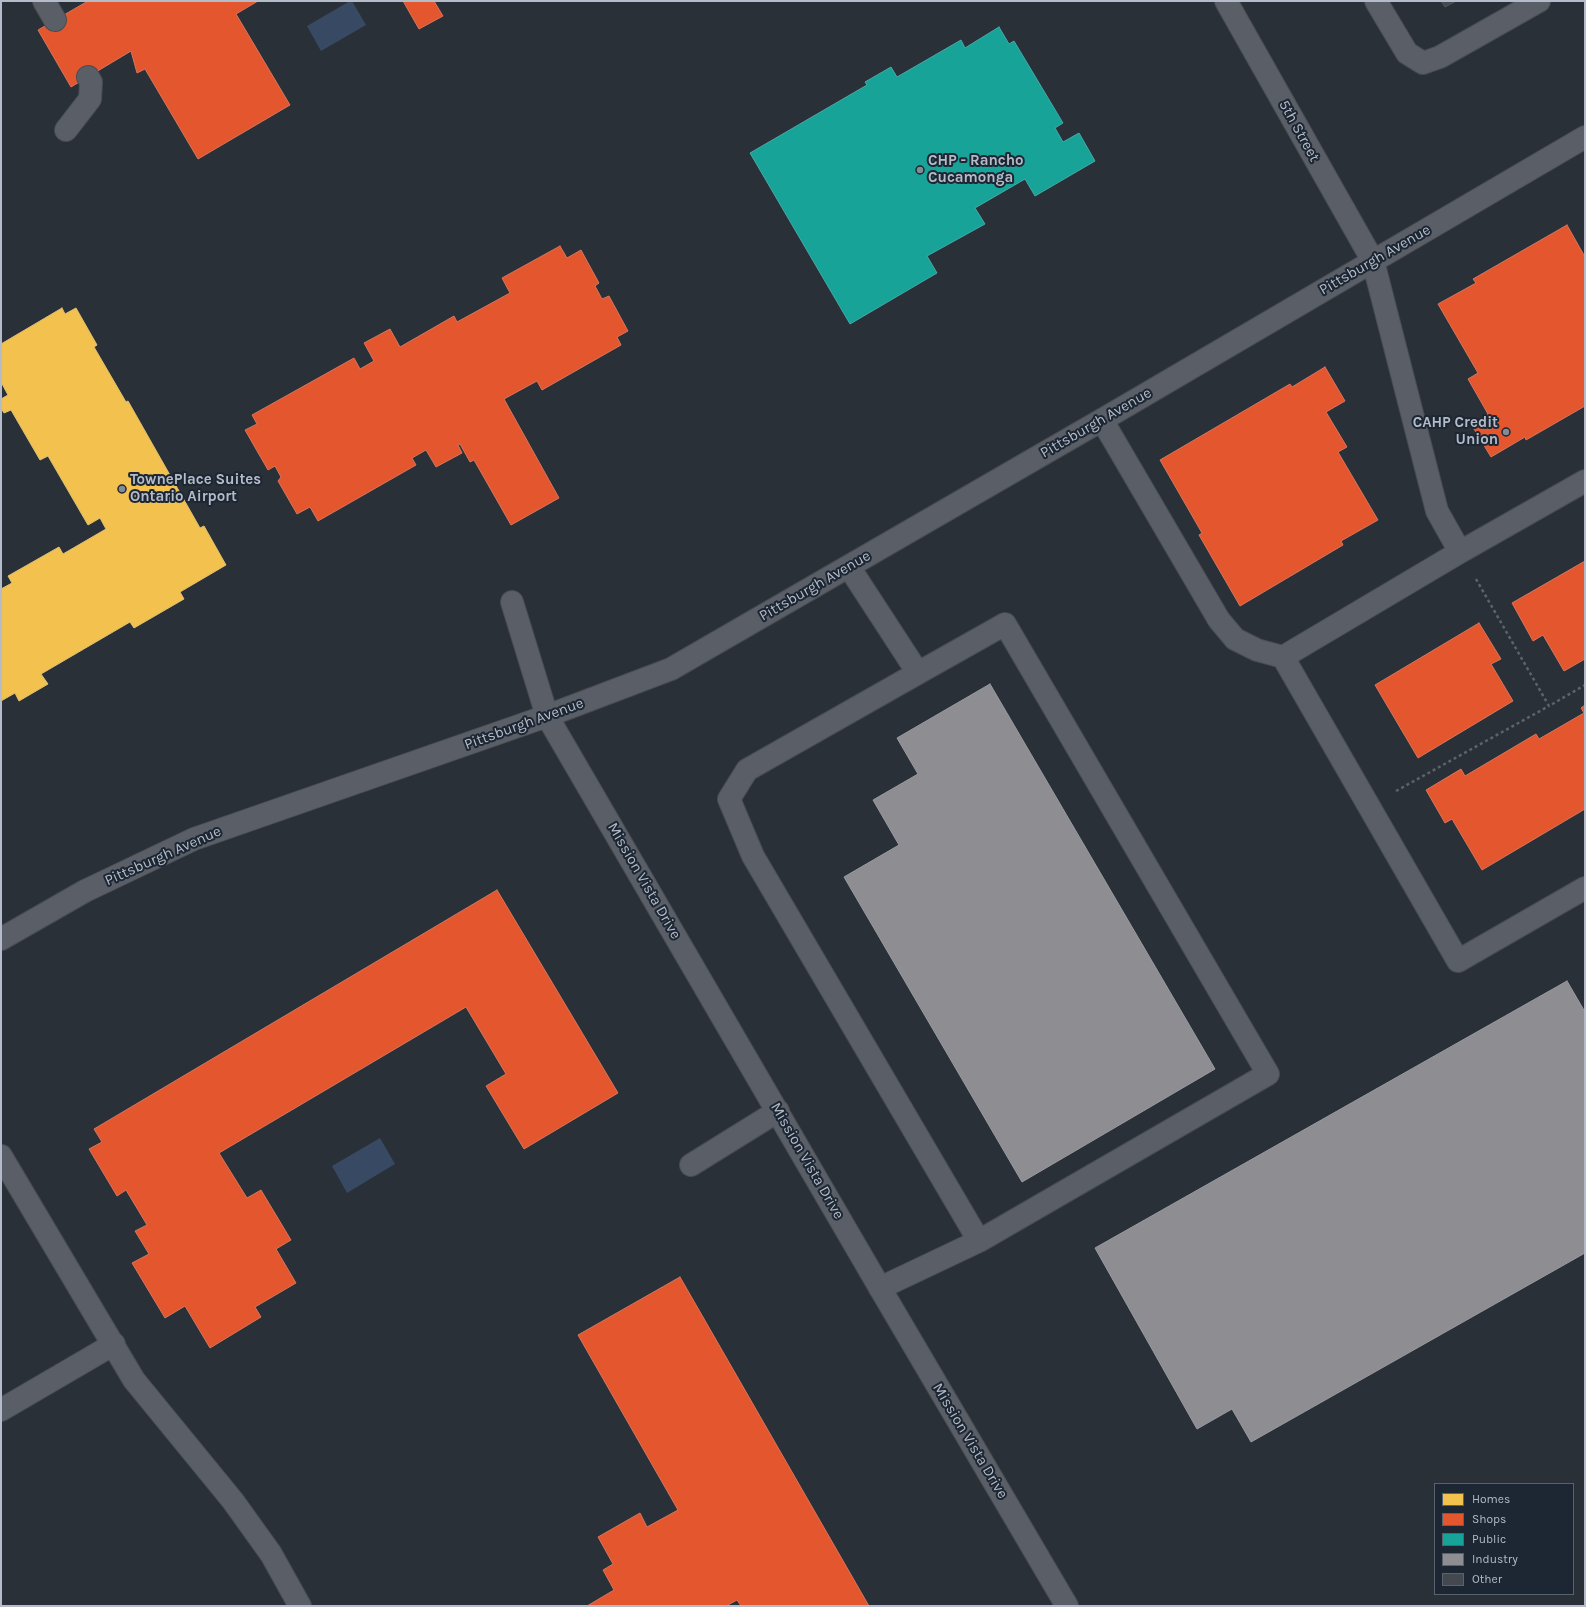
<!DOCTYPE html>
<style>
body{margin:0}
#map{position:relative;width:1586px;height:1607px;overflow:hidden;background:#2a3038;font-family:Karla,sans-serif}
canvas{display:block}
.frame{position:absolute;inset:0;border:2px solid #b4bcc9;pointer-events:none}
.legend{position:absolute;left:1434px;top:1483px;width:140px;height:112px;box-sizing:border-box;background:#1d2633;border:1px solid #59626f;margin:0;padding:5px 7px;list-style:none;font-size:12px;color:#b4bcc9}
.legend li{display:flex;align-items:center;gap:8px;height:20px}
.legend b{width:20px;border:1px solid #59626f}
</style>
<div id="map">
<canvas width="1586" height="1607"></canvas>
<div class="frame"></div>
<ul class="legend">
<li><b style="height:11px;background:#f2c14e"></b>Homes</li>
<li><b style="height:11px;background:#e4572e"></b>Shops</li>
<li><b style="height:11px;background:#17a398"></b>Public</li>
<li><b style="height:11px;background:#8d8d92"></b>Industry</li>
<li><b style="height:11px;background:#444950"></b>Other</li>
</ul>
</div>
<script>
const context = document.querySelector('canvas').getContext('2d');
context.lineJoin = 'round';
function fill(path, color) {
  context.fillStyle = color;
  context.fill(path, 'evenodd');
}
function shape(rows) {
  const path = new Path2D();
  for (const r of rows) {
    path.moveTo(r[0], r[1]);
    for (let i = 2; i < r.length; i += 2) path.lineTo(r[i], r[i + 1]);
  }
  return path;
}
function stroke(path, color, width, dash) {
  context.strokeStyle = color;
  context.lineWidth = width;
  context.lineCap = dash ? 'butt' : 'round';
  context.setLineDash(dash || []);
  context.stroke(path);
}
function label(font, color, halo, rows, align = 'center') {
  context.font = font + ' Karla,sans-serif';
  context.lineWidth = 4;
  context.setLineDash([]);
  context.textBaseline = 'middle';
  context.strokeStyle = halo;
  context.fillStyle = color;
  for (const [text, x, y, turn = 0] of rows) {
    context.save();
    context.translate(x, y);
    context.rotate((+turn || 0) * Math.PI / 180);
    context.textAlign = isNaN(turn) ? turn : align;
    if (halo) context.strokeText(text, 0, 0);
    context.fillText(text, 0, 0);
    context.restore();
  }
}
fill(shape([
 [350,1,352,1,366,25,321,51,307,26],
 [380,1138,395,1164,347,1193,332,1166]
]), '#384963');
const homes = shape([
 [62,308,65,314,76,308,97,345,94,347,126,402,128,401,200,528,204,526,226,565,180,592,184,599,134,628,130,622,41,674,48,684,19,701,15,693,1,701,1,589,12,583,8,576,59,547,63,554,106,529,100,518,88,525,48,456,40,460,11,410,4,413,1,408,1,399,8,395,1,382,1,344,62,308]
]);
fill(homes, '#f2c14e');
stroke(homes, '#dfc073', 1);
const shops = shape([
 [88,1,258,1,236,14,290,105,198,159,145,69,137,73,131,51,71,87,38,30,88,1],
 [403,1,434,1,443,16,419,29,403,1],
 [1567,225,1585,257,1585,406,1526,440,1525,437,1491,457,1471,424,1488,414,1468,379,1478,373,1438,304,1476,283,1473,279,1567,225],
 [560,246,567,258,581,250,599,283,595,286,602,299,609,296,628,331,617,337,621,345,542,390,537,381,504,399,559,498,511,525,474,460,470,462,460,444,458,445,462,453,436,467,426,450,412,458,416,465,318,521,310,507,297,514,278,481,281,477,275,466,268,470,245,430,257,424,252,415,354,358,360,369,374,361,364,343,390,329,400,347,454,316,457,322,510,293,502,278,560,246],
 [1325,367,1345,401,1326,412,1347,447,1338,452,1378,520,1341,541,1343,545,1240,606,1199,535,1202,533,1160,460,1290,384,1292,387,1325,367],
 [1585,561,1585,659,1564,671,1543,635,1533,641,1512,603,1585,561],
 [1479,623,1501,659,1491,664,1513,701,1418,758,1375,685,1479,623],
 [1585,705,1585,809,1482,870,1452,819,1445,823,1426,790,1461,769,1465,776,1536,734,1539,739,1584,713,1581,708,1585,705],
 [497,890,618,1093,524,1149,486,1086,506,1074,466,1007,219,1153,247,1198,261,1190,291,1240,276,1249,296,1283,255,1307,261,1317,210,1348,185,1306,165,1318,132,1263,149,1254,135,1231,147,1225,126,1190,117,1196,89,1149,102,1142,94,1129,497,890],
 [680,1277,869,1606,741,1606,737,1600,726,1606,587,1606,614,1590,603,1570,613,1564,598,1537,640,1513,647,1527,678,1510,578,1335,680,1277]
]);
fill(shops, '#e4572e');
stroke(shops, '#d6755c', 1);
const public = shape([
 [999,27,1009,44,1014,41,1063,123,1055,128,1063,142,1079,133,1095,161,1035,196,1025,179,975,208,985,224,927,256,937,273,850,324,750,153,867,85,865,82,891,67,897,77,961,40,965,48,999,27]
]);
fill(public, '#17a398');
stroke(public, '#46aaa7', 1);
const industry = shape([
 [990,684,1215,1069,1022,1182,844,877,899,845,873,800,918,774,897,738,990,684],
 [1567,981,1585,1012,1585,1253,1251,1442,1232,1409,1197,1429,1095,1248,1567,981]
]);
fill(industry, '#8d8d92');
stroke(industry, '#999ba2', 1);
const building = shape([
 [1441,1,1456,1,1445,7,1441,1]
]);
fill(building, '#444950');
stroke(building, '#52575f', 1);
const lane = shape([
 [44,1,55,20],
 [1376,1,1407,53,1423,63,1440,57,1539,1],
 [66,130,90,99,91,82,88,77],
 [1373,261,1437,511,1460,552,1585,481],
 [1102,420,1219,620,1235,639,1257,650,1283,657,1458,961,1585,888],
 [849,567,918,673,1005,624,1268,1074,979,1241,880,1288],
 [512,602,547,716],
 [1283,657,1460,552],
 [918,673,747,770,729,799,753,856,979,1241],
 [1,1156,134,1380,233,1501,271,1554,300,1606],
 [691,1165,778,1111],
 [1,1410,114,1344]
]);
const street = shape([
 [1226,1,1373,261],
 [547,716,880,1288,1067,1606],
 [1,939,85,891,194,839,547,716,671,669,1107,417,1585,137]
]);
stroke(lane, '#484c53', 24);
stroke(street, '#484c53', 24);
stroke(shape([
 [1476,579,1549,706,1585,685],
 [1396,791,1549,706]
]), '#5d636a', 2.5, [3, 3]);
stroke(lane, '#5a5e66', 22);
stroke(street, '#5a5e66', 22);
for (const [x, y, r, color] of [
 [920,170,4,"#848b96"],
 [1506,432,4,"#848b96"],
 [122,489,4,"#848b96"]
]) {
  const dot = new Path2D();
  dot.arc(x, y, r, 0, 2 * Math.PI);
  context.fillStyle = color;
  context.fill(dot);
  stroke(dot, '#1d2633', 1.5);
}
label('15px', '#b4bcc9', '#1d2633', [
 ["5th Street",1299,131,61],
 ["Pittsburgh Avenue",1375,260,-30],
 ["Pittsburgh Avenue",1096,423,-30],
 ["Pittsburgh Avenue",815,586,-30],
 ["Pittsburgh Avenue",524,724,-20],
 ["Pittsburgh Avenue",163,856,-24],
 ["Mission Vista Drive",644,881,60],
 ["Mission Vista Drive",807,1161,60],
 ["Mission Vista Drive",970,1441,59]
]);
label('bold 15px', '#b4bcc9', '#1d2633', [
 ["CHP - Rancho",928,161],
 ["Cucamonga",928,178],
 ["CAHP Credit",1498,423,"right"],
 ["Union",1498,440,"right"],
 ["TownePlace Suites",130,480],
 ["Ontario Airport",130,497]
], 'left');
</script>
